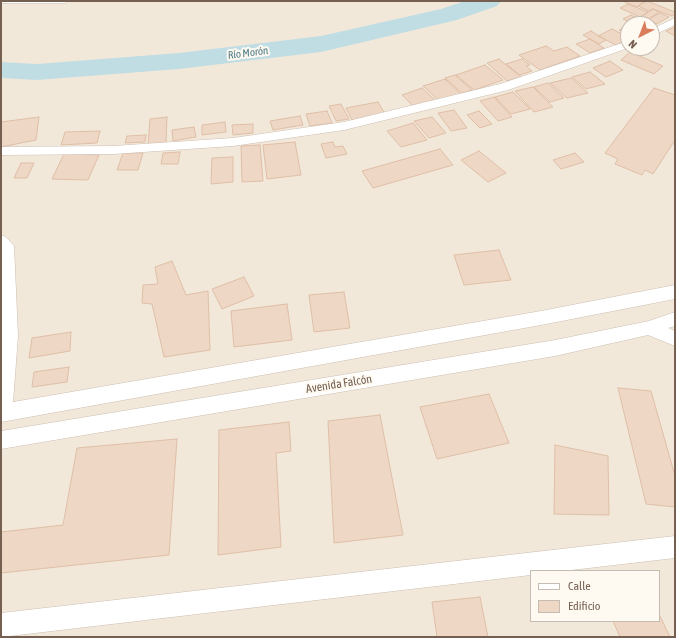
<!DOCTYPE html>
<meta charset="utf-8">
<style>
body{margin:0}
#map{position:relative;width:676px;height:638px;overflow:hidden;background:#fbf6ec;font-family:"Asap Condensed",sans-serif}
canvas{display:block}
.frame{position:absolute;inset:0;border:2px solid #755f50;pointer-events:none}
.legend{position:absolute;left:530px;top:570px;width:130px;height:52px;box-sizing:border-box;background:#fefaf2;border:1px solid #c7bcb1;margin:0;padding:5px 7px;list-style:none;font-size:12px;color:#755f50}
.legend li{display:flex;align-items:center;gap:8px;height:20px}
.legend b{width:20px;border:1px solid #c7bcb1}
.north{position:absolute;left:620px;top:16px;width:40px;height:40px;box-sizing:border-box;background:#fefaf2;border:1px solid #c7bcb1;border-radius:50%;rotate:222deg;font-size:11px;font-weight:700;line-height:16px;text-align:center;color:#755f50}
.north::after{content:'';display:block;margin:auto;width:14px;height:18px;background:#da7d5c;clip-path:polygon(50% 0,100% 100%,50% 72%,0 100%)}
</style>
<div id="map">
<canvas width="676" height="638"></canvas>
<div class="frame"></div>
<ul class="legend">
<li><b style="height:5px;background:#fff"></b>Calle</li>
<li><b style="height:11px;background:#eed7c5"></b>Edificio</li>
</ul>
<div class="north">N</div>
</div>
<script>
const context = document.querySelector('canvas').getContext('2d');
context.lineJoin = 'round';
function fill(path, color) {
  context.fillStyle = color;
  context.fill(path, 'evenodd');
}
function shape(rows) {
  const path = new Path2D();
  for (const r of rows) {
    path.moveTo(r[0], r[1]);
    for (let i = 2; i < r.length; i += 2) path.lineTo(r[i], r[i + 1]);
  }
  return path;
}
function stroke(path, color, width, dash) {
  context.strokeStyle = color;
  context.lineWidth = width;
  context.lineCap = dash ? 'butt' : 'round';
  context.setLineDash(dash || []);
  context.stroke(path);
}
function label(font, color, halo, rows, align = 'center') {
  context.font = font + ' "Asap Condensed",sans-serif';
  context.lineWidth = 4;
  context.setLineDash([]);
  context.textBaseline = 'middle';
  context.strokeStyle = halo;
  context.fillStyle = color;
  for (const [text, x, y, turn = 0] of rows) {
    context.save();
    context.translate(x, y);
    context.rotate((+turn || 0) * Math.PI / 180);
    context.textAlign = isNaN(turn) ? turn : align;
    if (halo) context.strokeText(text, 0, 0);
    context.fillText(text, 0, 0);
    context.restore();
  }
}
fill(shape([
 [1,1,675,1,675,637,1,637],
 [628,24,652,24,652,48,628,48],
 [531,571,659,571,659,621,531,621]
]), '#f2e8da');
fill(shape([
 [465,1,501,1,497,6,457,20,321,52,179,69,37,80,1,78,1,62,37,64,179,53,321,36,441,9,465,1]
]), '#c1dde4');
const building = shape([
 [622,1,645,1,637,7,622,1],
 [647,1,675,12,675,14,672,16,653,9,649,11,638,6,647,1],
 [628,4,648,12,640,17,620,8,628,4],
 [653,9,659,12,647,20,641,17,653,9],
 [660,13,669,17,657,24,647,20,660,13],
 [631,15,641,20,634,24,623,19,631,15],
 [642,20,655,25,652,27,652,24,635,24,642,20],
 [628,25,628,34,619,30,628,25],
 [675,27,675,36,666,31,675,27],
 [612,29,628,37,628,40,616,45,598,36,612,29],
 [591,31,606,40,599,44,583,35,591,31],
 [590,39,604,48,590,53,576,44,590,39],
 [546,46,554,51,567,47,580,56,540,70,519,55,546,46],
 [630,52,663,66,654,74,621,60,630,52],
 [499,59,521,77,507,81,487,63,499,59],
 [522,59,530,65,526,66,532,71,520,75,506,64,522,59],
 [610,61,623,70,606,77,593,68,610,61],
 [485,65,503,80,474,90,456,75,485,65],
 [590,72,605,84,586,89,572,77,590,72],
 [455,75,472,90,462,93,445,78,455,75],
 [571,78,588,93,567,98,550,83,571,78],
 [445,79,461,94,439,101,423,86,445,79],
 [548,83,564,98,550,102,534,87,548,83],
 [533,87,553,107,534,112,515,91,533,87],
 [422,88,436,101,415,108,402,95,422,88],
 [654,88,675,95,675,140,653,174,645,170,642,175,615,164,618,159,605,153,654,88],
 [513,92,530,109,511,114,495,97,513,92],
 [494,97,512,117,498,121,480,101,494,97],
 [378,102,385,114,352,120,346,108,378,102],
 [341,104,349,119,336,121,329,106,341,104],
 [454,110,467,128,451,131,438,113,454,110],
 [327,111,332,123,310,126,306,114,327,111],
 [479,111,492,124,480,128,467,115,479,111],
 [300,116,303,125,273,130,270,121,300,116],
 [39,117,36,140,1,147,1,122,39,117],
 [167,117,166,143,148,145,150,119,167,117],
 [432,117,446,133,429,138,414,121,432,117],
 [225,122,226,132,202,135,202,125,225,122],
 [413,123,427,140,401,147,387,131,413,123],
 [253,124,253,133,233,135,232,125,253,124],
 [194,127,196,137,173,141,172,130,194,127],
 [100,131,97,143,61,145,65,132,100,131],
 [146,135,145,142,125,143,127,136,146,135],
 [295,142,301,175,267,179,263,145,295,142],
 [333,142,335,147,343,146,347,154,326,158,321,144,333,142],
 [260,145,263,181,242,182,241,146,260,145],
 [440,149,453,165,373,188,362,171,440,149],
 [479,151,506,173,488,182,461,160,479,151],
 [180,152,178,164,161,164,163,153,180,152],
 [123,153,143,153,138,170,117,170,123,153],
 [575,153,584,162,561,169,553,160,575,153],
 [64,154,99,155,88,180,52,179,64,154],
 [233,157,233,182,211,184,212,158,233,157],
 [21,163,34,163,27,178,14,178,21,163],
 [499,250,511,280,464,285,454,255,499,250],
 [172,261,186,295,208,291,210,350,164,357,152,304,142,303,143,285,158,284,155,267,172,261],
 [244,277,254,296,222,309,212,289,244,277],
 [344,292,350,328,314,332,309,295,344,292],
 [287,304,292,340,234,347,231,311,287,304],
 [71,332,70,351,29,358,32,338,71,332],
 [69,367,67,382,32,387,34,372,69,367],
 [618,388,651,391,675,476,675,507,646,504,618,388],
 [489,394,509,443,437,459,420,407,489,394],
 [380,415,403,535,334,543,328,421,380,415],
 [289,422,291,451,276,453,281,547,218,555,219,430,289,422],
 [177,439,169,555,1,573,1,532,63,525,77,448,177,439],
 [555,445,608,456,609,515,554,514,555,445],
 [480,597,488,637,437,637,432,602,480,597],
 [659,614,670,637,620,637,613,621,659,621,659,614]
]);
fill(building, '#eed7c5');
stroke(building, '#e0bfa7', 1);
const lane = shape([
 [1,1,68,1,65,3,1,3,1,1]
]);
const street = shape([
 [675,18,675,25,652,36,652,29,675,18],
 [628,41,628,48,508,90,344,130,233,146,113,154,1,155,1,147,113,146,233,138,344,122,500,84,628,41],
 [1,235,6,237,14,246,18,336,13,402,541,311,675,285,675,299,541,325,1,422,1,235],
 [675,312,675,326,668,328,675,331,675,346,648,335,555,356,1,449,1,431,555,340,649,321,675,312],
 [675,536,675,558,563,571,531,571,531,575,1,637,1,613,675,536]
]);
stroke(lane, '#cdbfb2', 1);
stroke(street, '#cdbfb2', 1);
fill(lane, '#fff');
fill(street, '#fff');
label('italic 11px', '#4b7a85', '#fefaf2', [
 ["Río Morón",248,53,-7]
]);
label('12px', '#755f50', '#fefaf2', [
 ["Avenida Falcón",339,384,-9]
]);
</script>
